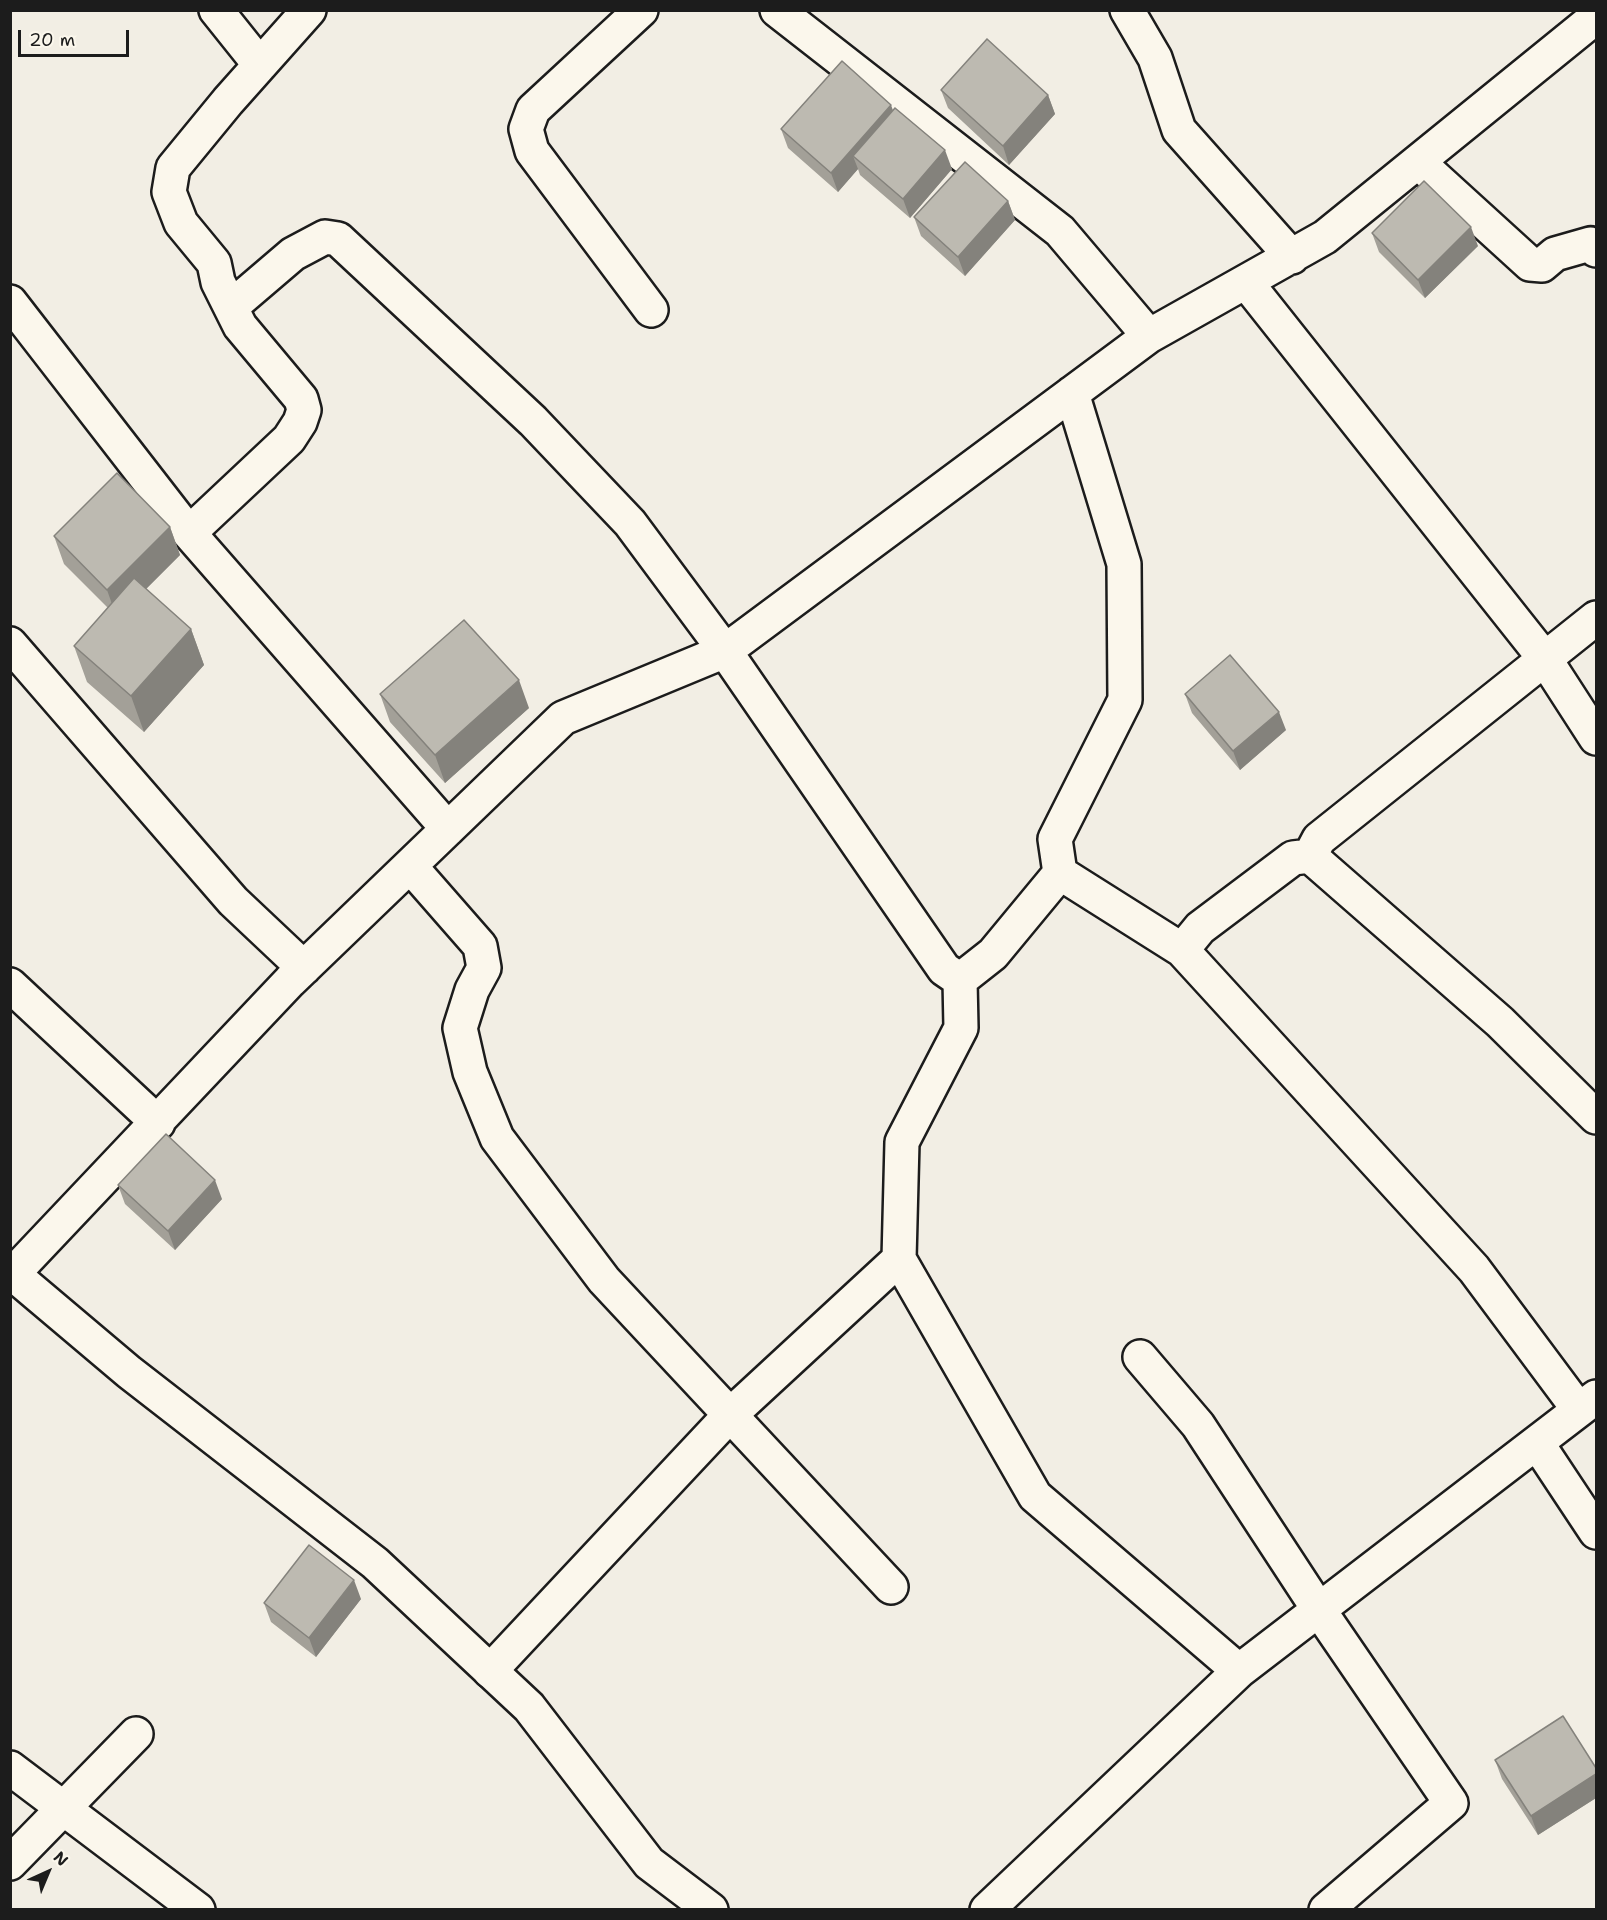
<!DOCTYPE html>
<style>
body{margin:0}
#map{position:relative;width:1607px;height:1920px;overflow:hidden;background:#f2eee4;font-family:"Shantell Sans",sans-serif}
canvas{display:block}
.frame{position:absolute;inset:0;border:12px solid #1c1c1c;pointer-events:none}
.north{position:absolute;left:18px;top:1842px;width:60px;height:60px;-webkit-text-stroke:4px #fbf7ec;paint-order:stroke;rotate:44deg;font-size:16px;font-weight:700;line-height:24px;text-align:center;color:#1c1c1c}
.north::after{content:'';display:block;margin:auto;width:21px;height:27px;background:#1c1c1c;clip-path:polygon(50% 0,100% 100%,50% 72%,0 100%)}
.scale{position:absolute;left:18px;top:30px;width:111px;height:27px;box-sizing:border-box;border:3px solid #1c1c1c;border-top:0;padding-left:8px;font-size:18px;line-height:21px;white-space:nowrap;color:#1c1c1c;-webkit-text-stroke:4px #fbf7ec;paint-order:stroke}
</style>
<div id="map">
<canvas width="1607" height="1920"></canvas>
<div class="frame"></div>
<div class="north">N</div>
<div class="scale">20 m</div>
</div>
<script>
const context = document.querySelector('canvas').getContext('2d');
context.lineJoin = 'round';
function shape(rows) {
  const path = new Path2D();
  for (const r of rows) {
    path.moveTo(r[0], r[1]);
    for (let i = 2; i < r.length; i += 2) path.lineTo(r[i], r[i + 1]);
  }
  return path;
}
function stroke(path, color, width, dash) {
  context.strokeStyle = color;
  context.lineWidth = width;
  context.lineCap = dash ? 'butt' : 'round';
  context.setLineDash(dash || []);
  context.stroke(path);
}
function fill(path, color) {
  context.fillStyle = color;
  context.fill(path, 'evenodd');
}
const minor = shape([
 [216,10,260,65],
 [641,10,533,110,526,129,532,151,651,310],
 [777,10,1060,231,1149,336],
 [1127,10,1155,58,1179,130,1292,257],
 [1418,162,1530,264,1542,265,1555,254,1590,244,1596,250],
 [1246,282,1545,659,1596,738],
 [10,302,189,533,448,829],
 [231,307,293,254,325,237,338,239,533,421,630,523,725,651,944,969,960,980],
 [189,533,289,439,300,422,304,410,301,399,240,326,218,282,214,263,181,223,169,192,173,168,228,101,309,10],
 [10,644,233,901,304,968],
 [1310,856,1319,839,1596,618],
 [410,866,480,946,484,968,472,990,460,1028,470,1072,497,1138,604,1280,891,1587],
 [1060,873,1182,950,1474,1269,1579,1410],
 [1182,950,1200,928,1293,858,1310,856,1500,1022,1596,1117],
 [960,980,961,1028,902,1142,899,1259,1035,1496,1239,1671],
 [960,980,993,954,1060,873,1055,839,1125,700,1124,564,1072,393],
 [10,985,158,1123],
 [10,1277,290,981,563,718,725,651,1149,336,1325,237,1596,17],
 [1140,1357,1198,1425,1319,1610,1451,1803,1326,1910],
 [1537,1443,1596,1532],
 [490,1671,729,1416,899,1259],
 [10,1768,198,1910],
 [10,1863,136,1734],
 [987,1910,1239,1671,1596,1397]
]);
const tertiary = shape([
 [13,1274,129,1372,375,1563,529,1707,649,1863,711,1910]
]);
stroke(minor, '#1c1c1c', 38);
stroke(tertiary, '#1c1c1c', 38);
stroke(minor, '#fbf7ec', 33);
stroke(tertiary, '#fbf7ec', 33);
fill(shape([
 [941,90,1048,95,1055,114,1009,165,948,108],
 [893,110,952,169,910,218,860,175,858,169,838,192,788,148,781,129],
 [1008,201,1015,220,965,276,921,236,914,217],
 [1372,233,1478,246,1425,298,1379,252],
 [170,527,180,555,146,589,191,629,204,665,144,732,87,682,74,646,108,608,64,564,54,536],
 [380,694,529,708,445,783,390,722],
 [1185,694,1286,730,1240,770,1192,713],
 [118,1185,222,1199,175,1250,125,1204],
 [361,1599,316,1657,271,1622,264,1603],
 [1495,1760,1596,1768,1596,1798,1538,1835,1502,1779]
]), '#a3a098');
fill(shape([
 [1048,95,1055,114,1009,165,1003,146],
 [891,105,898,124,853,156,858,169,838,192,831,173],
 [945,150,952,169,910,218,903,199],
 [1008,201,1015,220,965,276,958,257],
 [1471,227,1478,246,1425,298,1418,280],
 [170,527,180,555,117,618,107,590],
 [191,629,204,665,144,732,131,696],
 [519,680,529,708,445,783,435,755],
 [1279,712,1286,730,1240,770,1233,751],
 [215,1180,222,1199,175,1250,168,1231],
 [354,1580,361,1599,316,1657,309,1638],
 [1596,1774,1596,1798,1538,1835,1531,1816]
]), '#84827c');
const building = shape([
 [987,39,1048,95,1003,146,941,90,987,39],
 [842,61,891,105,831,173,781,129,842,61],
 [895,108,945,150,903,199,853,156,895,108],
 [965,162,1008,201,958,257,914,217,965,162],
 [1424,181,1471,227,1418,280,1372,233,1424,181],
 [117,473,170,527,107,590,54,536,117,473],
 [134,578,191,629,131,696,74,646,134,578],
 [464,620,519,680,435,755,380,694,464,620],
 [1230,655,1279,712,1233,751,1185,694,1230,655],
 [166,1134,215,1180,168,1231,118,1185,166,1134],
 [309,1545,354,1580,309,1638,264,1603,309,1545],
 [1563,1716,1596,1768,1596,1774,1531,1816,1495,1760,1563,1716]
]);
fill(building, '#bdbab1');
stroke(building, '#84827c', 1.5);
</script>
